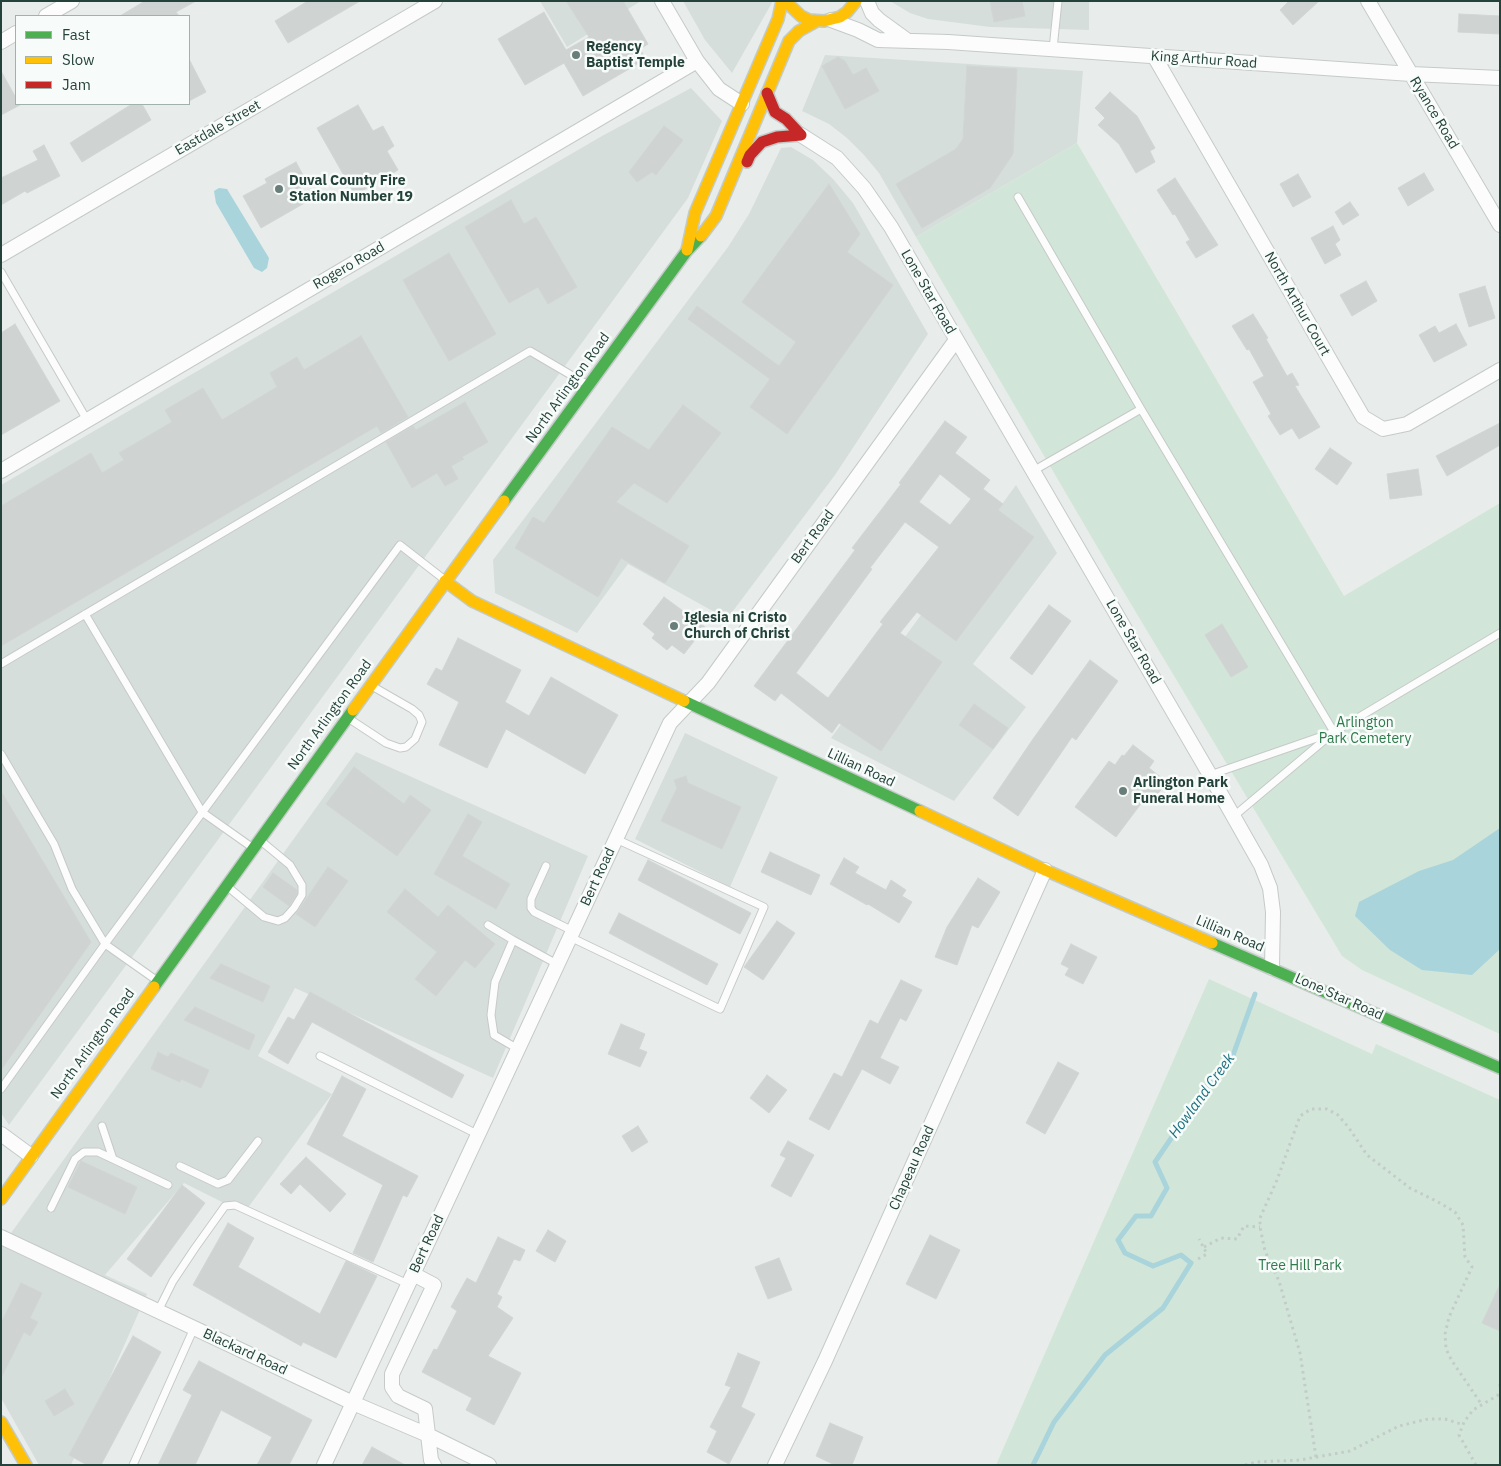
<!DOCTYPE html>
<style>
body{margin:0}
#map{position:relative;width:1501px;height:1466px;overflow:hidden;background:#e8edeb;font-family:"IBM Plex Sans",sans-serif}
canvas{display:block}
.frame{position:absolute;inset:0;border:2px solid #24423a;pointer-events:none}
.legend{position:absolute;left:15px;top:15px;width:175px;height:90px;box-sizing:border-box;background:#f7fbf9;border:1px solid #a3b1ad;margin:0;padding:6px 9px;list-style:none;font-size:15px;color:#24423a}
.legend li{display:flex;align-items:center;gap:10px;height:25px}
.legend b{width:25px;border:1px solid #a3b1ad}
</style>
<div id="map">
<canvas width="1501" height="1466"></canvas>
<div class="frame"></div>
<ul class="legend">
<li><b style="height:6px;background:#4caf50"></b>Fast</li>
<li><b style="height:6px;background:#ffc107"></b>Slow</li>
<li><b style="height:6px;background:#c62828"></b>Jam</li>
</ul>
</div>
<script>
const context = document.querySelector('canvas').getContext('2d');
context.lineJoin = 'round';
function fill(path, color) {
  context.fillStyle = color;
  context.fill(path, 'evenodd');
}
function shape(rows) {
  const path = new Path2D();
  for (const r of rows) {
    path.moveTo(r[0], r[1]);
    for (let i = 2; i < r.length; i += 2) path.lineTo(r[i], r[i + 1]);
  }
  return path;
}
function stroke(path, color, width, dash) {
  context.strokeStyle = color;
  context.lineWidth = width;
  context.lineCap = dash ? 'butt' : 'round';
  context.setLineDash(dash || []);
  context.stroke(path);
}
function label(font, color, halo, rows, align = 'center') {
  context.font = font + ' "IBM Plex Sans",sans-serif';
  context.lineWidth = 5;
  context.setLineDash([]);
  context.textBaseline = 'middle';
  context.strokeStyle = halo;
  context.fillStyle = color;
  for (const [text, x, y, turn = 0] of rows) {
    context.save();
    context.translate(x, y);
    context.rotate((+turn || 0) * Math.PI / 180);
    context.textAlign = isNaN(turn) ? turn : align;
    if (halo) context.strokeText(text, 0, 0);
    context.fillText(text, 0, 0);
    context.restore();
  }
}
fill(shape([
 [540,1,641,1,567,47],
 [683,1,773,1,732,73,705,40],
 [890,1,1089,1,1089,30,990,27,928,19,910,13],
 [825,55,1083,71,1077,143,916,237,879,173,864,155,847,138,829,124,802,111],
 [691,88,722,121,688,198,9,1125,1,1113,1,485,602,136],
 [791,147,813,160,833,179,853,203,928,334,835,475,727,619,628,564,577,633,495,593,493,560,728,247,749,214,781,148],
 [1016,485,1057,553,973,664,1026,707,954,801,831,738],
 [685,733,778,777,730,887,635,839],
 [356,752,588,856,493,1078,295,988,258,1056,332,1094,244,1213,184,1183,105,1275,147,1294,71,1465,39,1465,1,1398,1,1247]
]), '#d6dedb');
fill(shape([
 [1077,143,1344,596,1500,503,1500,1034,1362,970,1342,956,1119,584,916,237],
 [1209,979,1372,1054,1376,1044,1500,1100,1500,1465,996,1465]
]), '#d1e6d8');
fill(shape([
 [219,188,227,189,269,258,267,268,262,272,254,268,216,203,214,191],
 [1500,828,1500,949,1472,975,1422,970,1390,950,1355,916,1359,902,1419,871,1453,860]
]), '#a9d4db');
stroke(shape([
 [1033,1465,1054,1422,1105,1355,1163,1308,1191,1263,1181,1255,1153,1266,1125,1253,1118,1240,1136,1216,1151,1216,1167,1188,1155,1162,1208,1084,1232,1058,1255,994]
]), '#a9d4db', 5);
const building = shape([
 [145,1,196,1,176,12,179,16,120,16,145,1],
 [308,1,360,1,288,43,275,21,308,1],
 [566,1,623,1,648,44,640,49,646,59,583,96,564,63,525,85,498,39,544,12,566,50,589,37,566,1],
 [990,1,1022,1,1025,16,994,22,990,1],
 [1289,1,1319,1,1293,25,1280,10,1289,1],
 [1459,14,1500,16,1500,34,1458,32,1459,14],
 [838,57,845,61,853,75,866,68,879,91,845,109,822,66,838,57],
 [189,59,206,92,189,101,189,59],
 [967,66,1017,69,1013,154,990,188,922,228,896,184,956,149,963,139,967,66],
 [1,71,16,98,16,104,20,105,1,115,1,71],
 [1110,92,1137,116,1155,148,1150,151,1155,162,1136,173,1119,144,1098,125,1105,118,1095,108,1110,92],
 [132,104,142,104,151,120,82,162,70,143,132,104],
 [358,105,373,131,383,126,394,146,387,151,398,170,355,195,317,128,358,105],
 [664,126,683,140,656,175,652,172,637,182,629,172,664,126],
 [44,145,60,176,27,193,25,191,1,205,1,178,38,160,33,151,44,145],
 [296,162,304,177,297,181,308,201,261,228,243,196,267,183,265,179,296,162],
 [1424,173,1434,190,1408,206,1398,188,1424,173],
 [1298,174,1311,197,1293,207,1280,184,1298,174],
 [1175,178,1218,245,1196,258,1186,242,1190,240,1175,214,1173,215,1157,190,1175,178],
 [829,184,860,234,847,252,893,285,787,434,750,407,770,379,688,319,697,306,779,366,796,342,742,302,829,184],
 [511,200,524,224,536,217,577,287,548,304,538,287,509,303,465,227,511,200],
 [1350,202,1359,215,1343,225,1335,212,1350,202],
 [1333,226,1340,240,1335,244,1341,255,1325,264,1311,238,1333,226],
 [449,253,496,334,449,361,403,280,449,253],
 [1366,281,1377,301,1352,316,1340,295,1366,281],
 [1485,286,1495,318,1469,327,1459,294,1485,286],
 [1253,314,1268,338,1266,339,1287,376,1292,373,1299,385,1295,386,1320,427,1299,439,1292,428,1280,435,1268,416,1271,414,1253,382,1264,376,1249,349,1247,350,1232,326,1253,314],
 [15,324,60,401,1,435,1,333,15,324],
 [1456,324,1467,345,1434,362,1419,335,1435,326,1439,333,1456,324],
 [361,336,408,417,381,433,377,426,1,646,1,506,91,453,102,473,124,460,119,453,172,422,165,410,203,388,222,420,277,387,270,373,297,357,304,370,361,336],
 [465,402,488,442,462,457,464,459,451,466,458,479,445,486,437,473,412,488,386,442,413,426,416,430,465,402],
 [683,405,721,433,667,503,634,483,616,502,689,546,665,583,621,558,598,597,515,548,533,517,544,523,612,427,649,450,683,405],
 [945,421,967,437,955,453,990,480,983,489,1003,504,998,510,1034,537,956,641,917,612,900,633,942,662,881,751,839,723,832,733,781,693,775,701,754,686,855,550,852,548,901,484,899,483,945,421],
 [940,474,971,499,950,525,919,502,940,474],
 [905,522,939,547,880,622,883,624,828,698,796,673,872,569,870,568,905,522],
 [1500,423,1500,445,1447,476,1436,456,1500,423],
 [1330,448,1352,463,1337,485,1315,469,1330,448],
 [1418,469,1422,495,1390,499,1387,474,1418,469],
 [664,597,705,627,684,654,672,645,667,650,652,638,655,634,643,624,664,597],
 [1049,605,1071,621,1032,675,1010,658,1049,605],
 [1222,624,1248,667,1231,677,1205,635,1222,624],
 [458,638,521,670,505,702,529,716,551,677,618,715,585,774,506,729,487,768,439,745,459,702,427,684,436,668,442,671,458,638],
 [1090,660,1118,681,1076,740,1072,737,1018,816,993,798,1033,739,1090,660],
 [974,704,1008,728,993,749,959,725,974,704],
 [1133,745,1154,761,1149,768,1167,782,1149,805,1143,801,1116,837,1075,807,1109,761,1115,765,1122,755,1124,756,1133,745],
 [354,767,404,804,410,795,431,810,397,856,326,804,354,767],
 [686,776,688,783,741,807,722,849,661,821,677,788,674,780,686,776],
 [1,791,91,942,1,1070,1,791],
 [468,814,482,822,462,856,510,884,496,909,434,874,468,814],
 [770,852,820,875,811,895,761,872,770,852],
 [844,858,859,867,855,873,886,890,891,880,906,890,902,896,912,902,899,923,868,904,867,905,830,884,844,858],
 [648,860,751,913,740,934,638,880,648,860],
 [328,867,348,881,315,927,296,914,328,867],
 [273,873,297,890,297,894,289,906,263,887,273,873],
 [978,878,1000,892,978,928,972,925,957,965,935,957,947,927,978,878],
 [405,889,438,917,448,905,495,944,475,968,465,960,436,996,415,979,437,952,387,912,405,889],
 [619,913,718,964,707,985,609,933,619,913],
 [777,921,795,933,763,980,744,967,777,921],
 [1071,944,1097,957,1083,984,1065,975,1069,968,1061,964,1071,944],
 [221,964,270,986,263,1002,210,978,221,964],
 [901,980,922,990,906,1021,900,1018,880,1058,899,1067,890,1084,862,1069,829,1130,809,1119,834,1073,842,1077,870,1020,878,1024,901,980],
 [310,992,464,1075,452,1098,312,1022,288,1064,268,1052,288,1017,294,1020,310,992],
 [195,1007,255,1035,249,1050,184,1020,195,1007],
 [621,1024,645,1034,639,1049,647,1052,640,1067,608,1054,621,1024],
 [158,1052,168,1057,171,1053,209,1070,201,1088,181,1079,180,1082,151,1069,158,1052],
 [1058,1062,1079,1073,1045,1134,1026,1123,1058,1062],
 [767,1075,787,1090,769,1113,750,1098,767,1075],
 [342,1076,366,1089,342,1136,418,1176,407,1197,403,1195,373,1262,353,1253,383,1185,307,1144,342,1076],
 [638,1126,648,1142,632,1152,622,1136,638,1126],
 [788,1141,814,1155,791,1197,771,1186,786,1158,780,1155,788,1141],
 [306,1157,346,1194,330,1212,300,1184,291,1194,280,1184,306,1157],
 [81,1161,137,1187,125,1214,68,1187,81,1161],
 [182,1185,205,1203,151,1277,127,1259,182,1185],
 [228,1223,254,1238,238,1267,320,1314,346,1261,377,1276,336,1358,303,1342,301,1346,193,1285,228,1223],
 [548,1230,566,1241,555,1262,536,1251,548,1230],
 [930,1235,960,1250,936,1299,906,1284,930,1235],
 [498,1237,525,1250,520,1261,514,1259,497,1294,502,1297,497,1307,513,1318,488,1356,521,1373,494,1425,466,1410,472,1398,422,1372,434,1349,437,1350,457,1311,451,1307,467,1278,476,1283,498,1237],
 [779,1258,792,1290,768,1299,755,1267,779,1258],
 [21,1283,42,1293,30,1318,38,1322,30,1336,24,1332,1,1378,1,1323,21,1283],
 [1500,1284,1500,1331,1482,1323,1500,1284],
 [133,1336,161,1352,101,1465,87,1465,69,1455,133,1336],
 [738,1353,760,1362,741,1407,755,1414,729,1464,707,1452,717,1431,710,1427,731,1387,725,1385,738,1353],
 [199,1361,312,1420,289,1465,257,1465,272,1437,221,1410,195,1465,158,1465,192,1395,183,1390,199,1361],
 [65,1389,74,1404,54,1416,45,1401,65,1389],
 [830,1423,863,1437,852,1465,835,1465,816,1456,830,1423],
 [372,1447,405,1465,362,1465,372,1447]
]);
fill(building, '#cfd4d2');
stroke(building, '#d1d6d4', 1);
const lane = shape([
 [1053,49,1058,1],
 [1018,197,1141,409,1334,732,1500,633],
 [1,272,87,420],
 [1033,471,1141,409],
 [85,614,202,812,253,848],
 [1,664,530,351,588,385],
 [348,718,386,743,400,748,406,747,415,739,422,722,419,715,412,709,372,686],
 [1,754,54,844,72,889,105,944,156,980],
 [1210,775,1334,732,1234,816],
 [546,866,531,899,531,908,534,912,573,931],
 [228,887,264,917,278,921,285,918,294,908,302,895,302,885,290,865,261,841],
 [488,925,513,940],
 [570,937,720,1009,764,907,616,839],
 [518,1049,494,1035,491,1015,495,982,513,940,557,964],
 [320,1056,477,1134],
 [1,1089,105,944,400,545,445,580],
 [102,1126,113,1159],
 [180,1166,218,1184,228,1180,258,1141],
 [51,1208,75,1159,84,1152,98,1152,168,1185],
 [158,1311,173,1281,195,1248,225,1206,235,1205,408,1284],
 [133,1465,194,1328]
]);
const street = shape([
 [662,1,697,61,719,89,742,104],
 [867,1,872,13,879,20,908,41],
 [1368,1,1500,225],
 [46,16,72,1],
 [831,20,858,30,878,40,948,42,1411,74,1500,78],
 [1,42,16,33],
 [1154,56,1363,417,1383,429,1407,424,1500,370],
 [801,135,837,158,864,188,891,227,1210,775,1261,865,1270,888,1273,912,1272,968],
 [1,255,435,1],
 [1,471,697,61],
 [1,1134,31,1156],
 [1,1237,353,1403,428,1435,489,1465],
 [413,1274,434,1285,392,1374,392,1387,398,1396,425,1409,431,1460,434,1465],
 [324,1465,670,723,708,683,956,340],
 [775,1465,825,1361,1045,870]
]);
const fast = shape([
 [504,501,686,252,701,236],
 [684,701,920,811],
 [1212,943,1500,1068],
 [154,987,353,710]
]);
const slow = shape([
 [785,1,801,16,809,20,824,21,840,17,847,12,856,1],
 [701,236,716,216,789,41,799,31,817,21],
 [687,250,695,213,778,19,782,1],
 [445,581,472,601,684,701],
 [353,710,504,501],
 [920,811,1045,870,1212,943],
 [1,1199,154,987],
 [1,1422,26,1465]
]);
const jam = shape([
 [767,93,775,112,786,119,801,135],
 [747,162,750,155,762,142,777,137,801,135]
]);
stroke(lane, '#c5cac8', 9);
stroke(street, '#c5cac8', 16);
stroke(fast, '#c3cbc8', 14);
stroke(slow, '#c3cbc8', 14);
stroke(jam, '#c3cbc8', 14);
stroke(shape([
 [1204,1247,1221,1238,1237,1239,1244,1226,1260,1227],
 [1198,1259,1207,1254,1199,1239],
 [1500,1384,1500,1389],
 [1316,1457,1300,1353,1279,1281,1265,1251,1260,1227,1260,1218,1277,1180,1300,1116,1311,1109,1327,1109,1338,1115,1349,1128,1367,1155,1410,1188,1438,1202,1455,1212,1463,1225,1465,1257,1472,1267,1449,1317,1445,1334,1446,1349,1452,1361,1482,1405],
 [1245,1465,1257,1462,1300,1460,1350,1451,1399,1426,1428,1419,1445,1419,1461,1424],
 [1476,1465,1459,1435,1464,1422,1473,1410,1500,1394]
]), '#c3ccca', 3, [2.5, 4]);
stroke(lane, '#fcfcfc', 7);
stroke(street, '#fcfcfc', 14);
stroke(fast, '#4caf50', 11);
stroke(slow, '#ffc107', 11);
stroke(jam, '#c62828', 11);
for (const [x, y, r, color] of [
 [576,55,5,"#697e78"],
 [279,189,5,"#697e78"],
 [674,626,5,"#697e78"],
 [1123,791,5,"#697e78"]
]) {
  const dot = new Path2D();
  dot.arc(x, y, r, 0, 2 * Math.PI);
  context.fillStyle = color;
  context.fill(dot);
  stroke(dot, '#f7fbf9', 2);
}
label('bold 14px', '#24423a', '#f7fbf9', [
 ["Regency",586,47],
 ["Baptist Temple",586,63],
 ["Duval County Fire",289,181],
 ["Station Number 19",289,197],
 ["Iglesia ni Cristo",684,618],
 ["Church of Christ",684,634],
 ["Arlington Park",1133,783],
 ["Funeral Home",1133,799]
], 'left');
label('14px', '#24423a', '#f7fbf9', [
 ["King Arthur Road",1204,60,4],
 ["Ryance Road",1434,113,59],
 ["Eastdale Street",218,128,-30],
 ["Rogero Road",349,266,-30],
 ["Lone Star Road",928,292,60],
 ["North Arthur Court",1297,304,60],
 ["North Arlington Road",568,388,-54],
 ["Bert Road",813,537,-54],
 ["Lone Star Road",1133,642,60],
 ["North Arlington Road",330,715,-54],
 ["Lillian Road",861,768,25],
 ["Bert Road",598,877,-65],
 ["Lillian Road",1230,934,23],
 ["Lone Star Road",1339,997,24],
 ["North Arlington Road",93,1044,-54],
 ["Chapeau Road",912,1168,-66],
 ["Bert Road",427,1244,-65],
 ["Blackard Road",245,1352,25]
]);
label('14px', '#2d7a4b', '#f7fbf9', [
 ["Arlington",1365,723],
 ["Park Cemetery",1365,739],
 ["Tree Hill Park",1300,1266]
]);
label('italic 15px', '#1c6f80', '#f7fbf9', [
 ["Howland Creek",1202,1096,-54]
]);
</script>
